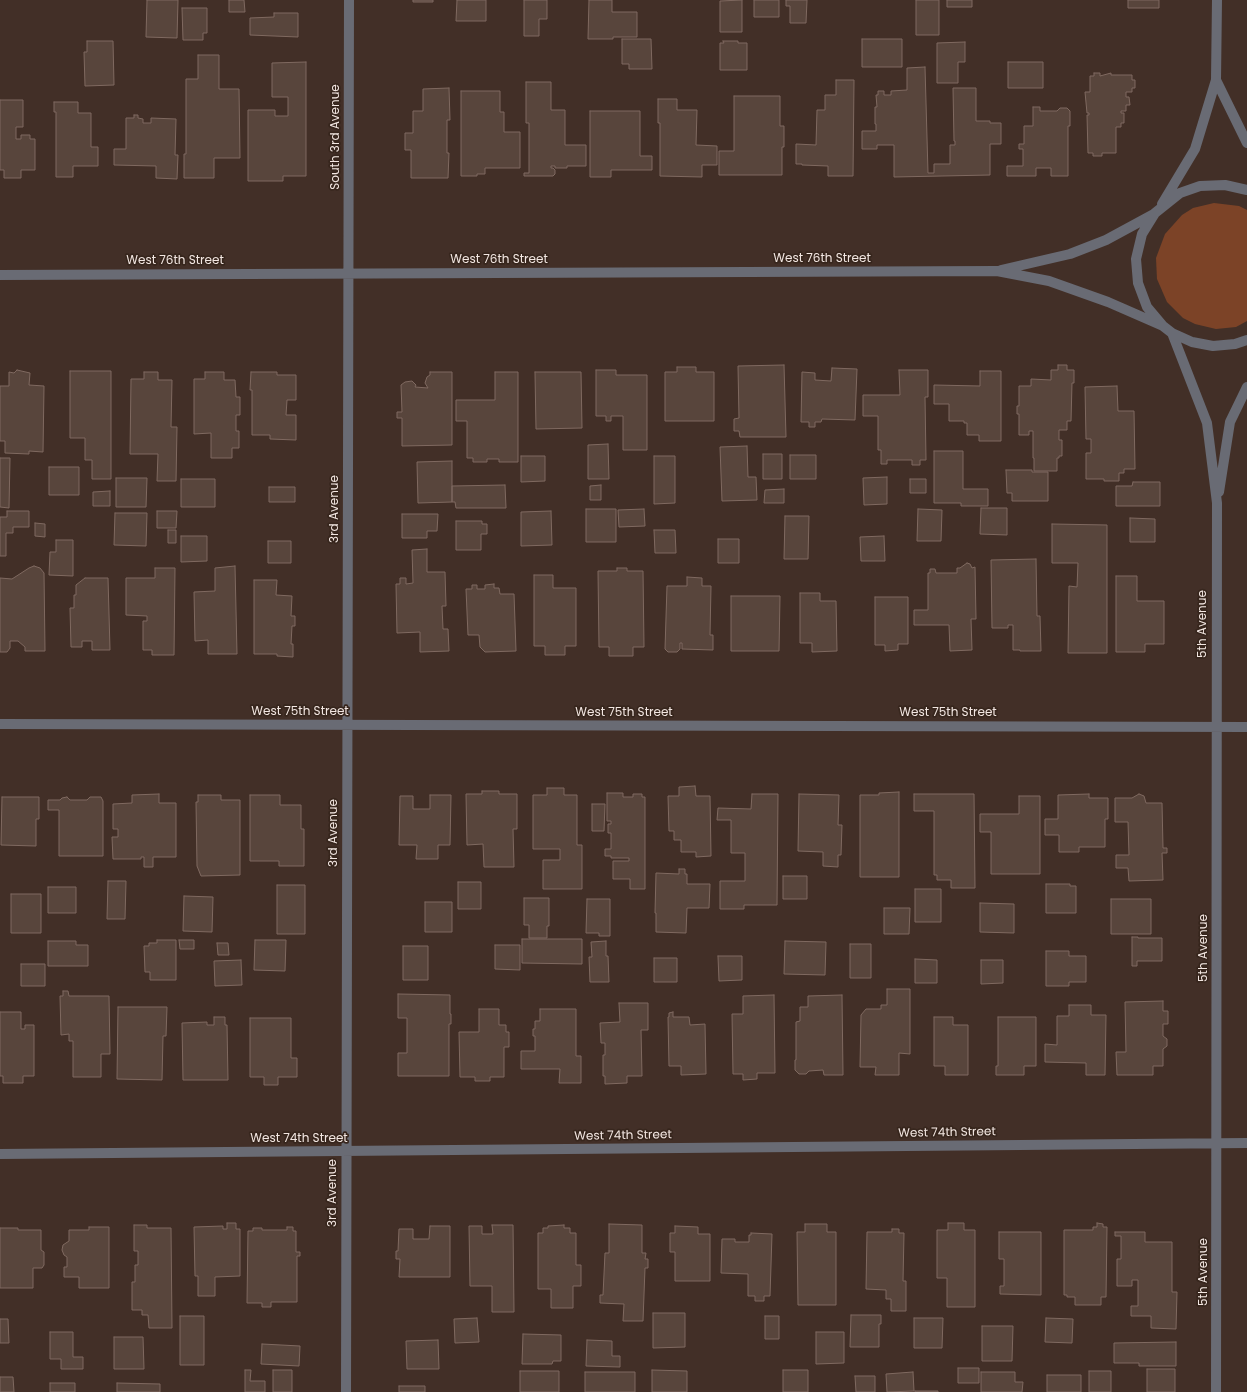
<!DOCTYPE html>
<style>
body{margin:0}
canvas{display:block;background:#422f27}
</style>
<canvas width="1247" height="1392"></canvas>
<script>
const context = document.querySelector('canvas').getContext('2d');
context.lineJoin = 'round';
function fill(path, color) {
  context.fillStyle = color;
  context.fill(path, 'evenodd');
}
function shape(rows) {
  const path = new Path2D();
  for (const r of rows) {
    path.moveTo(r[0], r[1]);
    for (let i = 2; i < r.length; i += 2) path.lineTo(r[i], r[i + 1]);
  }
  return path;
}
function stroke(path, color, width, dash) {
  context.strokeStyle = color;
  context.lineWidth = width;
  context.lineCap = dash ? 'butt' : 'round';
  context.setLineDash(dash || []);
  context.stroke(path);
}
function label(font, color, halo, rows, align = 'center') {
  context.font = font + ' Poppins,sans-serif';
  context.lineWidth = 3.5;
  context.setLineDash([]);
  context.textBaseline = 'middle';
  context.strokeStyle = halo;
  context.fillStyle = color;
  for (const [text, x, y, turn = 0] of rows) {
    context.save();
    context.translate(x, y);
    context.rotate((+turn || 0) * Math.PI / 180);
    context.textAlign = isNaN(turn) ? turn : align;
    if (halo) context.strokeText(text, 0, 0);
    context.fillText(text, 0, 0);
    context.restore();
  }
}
fill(shape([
 [1214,203,1239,206,1247,210,1247,321,1236,327,1216,329,1195,324,1183,318,1167,302,1157,279,1156,258,1165,234,1182,215,1193,208]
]), '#7c4327');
const building = shape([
 [147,0,178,0,177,38,146,37,147,0],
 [229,0,244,0,245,12,229,12,229,0],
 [413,0,433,0,433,2,413,2,413,0],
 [457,0,486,0,486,21,456,21,457,0],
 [524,0,547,0,547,19,539,19,539,36,524,36,524,0],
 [589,0,612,0,612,12,637,12,637,37,613,37,613,39,588,39,589,0],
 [742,0,742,32,720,32,720,1,742,0],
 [754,0,779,0,779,17,754,17,754,0],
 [786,0,807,0,806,23,790,23,790,6,786,6,786,0],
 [916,0,939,0,939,35,916,35,916,0],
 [947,0,972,0,972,7,947,7,947,0],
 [1128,0,1159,0,1159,8,1128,8,1128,0],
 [182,8,207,8,207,33,203,33,203,40,183,40,182,8],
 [274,13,298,13,298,37,250,35,250,18,274,17,274,13],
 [622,39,651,39,652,69,629,69,629,64,622,64,622,39],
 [862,39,902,39,902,67,862,67,862,39],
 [87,41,113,41,114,85,85,86,84,52,87,52,87,41],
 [723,41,738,41,738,43,747,43,747,70,720,70,720,43,724,43,723,41],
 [965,42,965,62,958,62,958,83,937,83,937,43,965,42],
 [198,55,219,55,219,89,239,89,240,158,214,158,214,178,184,178,184,154,186,154,186,79,198,79,198,55],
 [306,62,306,176,283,176,283,181,248,181,248,110,275,110,275,116,288,116,288,97,272,97,272,63,306,62],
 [1008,62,1043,62,1043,88,1008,88,1008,62],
 [925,67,928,173,934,173,934,164,950,164,950,145,955,145,955,141,954,141,953,88,976,88,976,121,990,121,990,123,1001,123,1001,144,990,144,990,175,894,177,894,145,877,145,877,149,862,149,862,131,876,131,876,124,875,124,875,107,877,107,876,95,878,95,878,91,884,91,884,95,891,95,891,91,907,90,907,68,925,67],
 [1094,73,1100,73,1100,76,1111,73,1111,75,1132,75,1132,80,1135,80,1135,88,1132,88,1132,92,1126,92,1126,97,1129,97,1130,105,1126,105,1126,111,1121,111,1121,113,1124,113,1124,123,1121,123,1121,127,1116,127,1116,153,1102,153,1102,156,1093,156,1093,153,1088,153,1087,115,1089,115,1089,113,1087,113,1085,92,1090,92,1090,76,1094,76,1094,73],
 [836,80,854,80,853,176,828,176,828,166,802,165,802,164,796,164,796,144,816,145,817,110,825,110,825,95,836,95,836,80],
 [526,82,551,82,551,110,565,110,565,145,586,145,586,166,567,166,567,168,555,168,555,166,551,166,551,168,553,168,555,170,555,174,553,176,524,176,524,173,529,173,529,123,526,123,526,82],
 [449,88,450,120,447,120,447,153,449,153,448,178,411,178,411,150,405,150,405,133,413,133,413,111,423,111,423,89,449,88],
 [461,91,500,91,500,112,504,112,504,132,520,132,520,168,485,168,485,174,477,174,477,176,461,176,461,91],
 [734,96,780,96,780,126,784,126,784,147,782,147,782,175,719,175,719,151,734,151,734,96],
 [658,99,677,99,677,110,697,110,696,145,717,146,717,165,702,165,702,177,660,176,660,123,658,123,658,99],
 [0,100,23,100,23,127,16,127,16,139,21,139,21,135,30,135,30,139,35,139,35,170,21,170,21,178,4,178,4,170,0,170,0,100],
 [54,102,78,102,78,113,91,113,91,147,98,147,98,166,73,166,73,177,56,177,56,112,54,112,54,102],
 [1033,107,1040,107,1040,111,1057,111,1060,108,1067,108,1070,111,1070,126,1068,126,1068,176,1051,176,1051,168,1036,168,1036,176,1007,176,1007,166,1023,166,1023,149,1019,149,1019,144,1024,144,1024,126,1033,126,1033,107],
 [590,111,640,111,640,156,652,156,652,170,611,170,611,177,590,177,590,111],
 [134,115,138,115,138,118,143,119,143,123,151,123,151,118,176,119,175,155,178,155,177,179,156,178,156,166,114,165,114,149,126,149,126,118,134,118,134,115],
 [784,365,786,437,740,437,739,431,734,431,734,419,739,418,738,366,784,365],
 [1058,365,1067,365,1067,370,1074,370,1074,383,1072,383,1071,421,1067,421,1067,430,1059,430,1059,440,1062,440,1062,456,1059,456,1059,458,1057,458,1057,471,1034,471,1034,458,1033,458,1033,431,1029,431,1029,435,1019,435,1019,414,1017,414,1017,406,1019,406,1019,386,1031,386,1031,379,1051,380,1051,370,1058,370,1058,365],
 [677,367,696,367,696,372,714,372,714,421,665,421,665,372,677,372,677,367],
 [832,368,857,369,855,420,822,419,821,422,815,422,815,427,809,427,809,422,801,422,802,372,815,373,815,380,831,381,832,368],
 [17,370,30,373,29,385,44,386,43,452,29,451,29,454,5,453,5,441,0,441,0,386,9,386,9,372,14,373,17,370],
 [596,370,616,370,616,375,647,375,647,450,623,450,623,416,611,416,611,421,606,421,606,416,596,416,596,370],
 [899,370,928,370,928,397,925,397,926,460,920,460,920,465,912,465,912,460,887,460,887,464,881,464,881,450,878,450,878,416,863,416,863,395,900,395,899,370],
 [70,371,111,371,111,479,92,479,92,460,85,460,85,438,70,438,70,371],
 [980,371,1001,371,1001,441,979,441,979,435,967,435,967,423,964,423,964,421,949,421,949,404,934,404,934,385,980,386,980,371],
 [144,372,158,372,158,380,172,380,171,427,177,427,176,481,157,481,158,454,130,454,131,379,144,379,144,372],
 [205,372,224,372,224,380,235,380,236,397,240,397,240,415,236,415,236,431,239,431,239,448,232,448,232,458,211,458,211,433,194,434,194,379,205,379,205,372],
 [251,372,277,372,277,375,296,375,296,400,287,400,286,415,296,415,296,440,270,439,270,435,252,435,252,390,250,390,251,372],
 [430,372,452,372,452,445,402,446,402,418,397,418,397,412,402,412,401,385,405,382,412,381,416,385,415,387,428,388,425,383,427,377,430,375,430,372],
 [495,372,518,372,518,462,499,462,499,459,487,459,487,462,473,462,473,458,467,458,467,421,456,421,456,400,495,400,495,372],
 [535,372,581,372,582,428,536,429,535,372],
 [1117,386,1118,411,1134,411,1135,469,1124,469,1124,473,1119,473,1119,481,1104,481,1104,479,1086,479,1086,453,1091,453,1091,439,1086,439,1085,387,1117,386],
 [608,444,609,479,588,479,588,445,608,444],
 [747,446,748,477,756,477,757,500,722,501,720,447,747,446],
 [934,451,963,451,963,489,988,489,988,506,961,506,961,503,934,503,934,451],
 [763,454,782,454,782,479,763,479,763,454],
 [790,455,816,455,816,479,790,479,790,455],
 [521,456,545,456,545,481,521,482,521,456],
 [654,456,675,456,675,503,654,504,654,456],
 [0,458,10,458,9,508,0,507,0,458],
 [452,461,452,502,418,503,417,462,452,461],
 [49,467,79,467,79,495,49,495,49,467],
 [1006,470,1032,470,1032,472,1048,472,1048,501,1012,501,1012,493,1007,493,1006,470],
 [887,477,887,504,864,505,863,478,887,477],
 [116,478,147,478,146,507,116,507,116,478],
 [181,479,215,479,215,507,181,507,181,479],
 [910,479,926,479,926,493,910,493,910,479],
 [1133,482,1160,482,1160,506,1116,506,1116,486,1132,486,1133,482],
 [505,485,506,508,456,508,455,502,452,502,452,486,505,485],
 [601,485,601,500,590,500,590,486,601,485],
 [269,487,295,487,295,502,269,502,269,487],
 [784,489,784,503,764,503,765,490,784,489],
 [110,491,110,506,93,506,93,492,110,491],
 [981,508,1007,508,1007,535,980,534,981,508],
 [586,509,616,509,616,542,586,542,586,509],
 [644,509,645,526,619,527,618,510,644,509],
 [918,509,942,510,941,541,917,541,918,509],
 [7,511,29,511,29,527,13,527,13,533,6,533,6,556,0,556,0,517,7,517,7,511],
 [157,511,177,511,176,528,157,528,157,511],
 [551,511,552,545,521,546,521,512,551,511],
 [115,513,147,513,146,546,114,545,115,513],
 [402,514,438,514,437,531,427,531,427,538,402,538,402,514],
 [785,516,809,516,808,559,784,559,785,516],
 [1130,518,1155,519,1155,542,1130,542,1130,518],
 [456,521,482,521,482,524,487,524,487,534,481,534,481,550,456,550,456,521],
 [35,523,45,524,45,537,35,536,35,523],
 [1052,524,1107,525,1107,653,1068,653,1069,586,1077,587,1078,563,1052,563,1052,524],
 [168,530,176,530,176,543,168,543,168,530],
 [654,530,675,530,676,553,655,553,654,530],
 [181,536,207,536,207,561,181,562,181,536],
 [884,536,885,561,861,561,860,537,884,536],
 [718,539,739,539,739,563,718,563,718,539],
 [56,540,73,540,73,576,49,575,50,552,56,552,56,540],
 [268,541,291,541,291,563,268,563,268,541],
 [427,549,427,572,445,572,446,606,442,606,443,629,448,629,449,651,420,652,420,632,397,633,396,584,400,584,400,578,406,578,406,584,413,583,412,550,427,549],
 [1036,559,1037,616,1040,616,1041,651,1020,651,1020,650,1013,650,1013,625,1008,625,1008,628,992,628,991,560,1036,559],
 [967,563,970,564,972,568,975,567,976,619,971,619,972,650,950,651,949,625,914,625,914,610,928,610,928,573,930,573,930,569,935,569,936,573,957,573,957,568,960,568,967,563],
 [34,566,40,568,44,573,45,651,25,651,25,647,18,641,10,641,10,648,7,652,0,652,0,578,12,579,29,568,34,566],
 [235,566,237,654,208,654,208,640,195,641,194,592,215,591,215,568,235,566],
 [155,568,175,568,174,655,152,655,152,650,143,650,143,621,147,621,147,616,126,615,126,578,155,578,155,568],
 [617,568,627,568,627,571,643,571,644,647,633,647,633,656,609,656,609,647,599,647,598,571,617,571,617,568],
 [534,575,553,575,553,588,576,588,576,646,565,646,565,655,545,655,545,646,534,646,534,575],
 [1116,576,1137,576,1137,601,1164,601,1164,644,1145,644,1145,652,1116,652,1116,576],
 [687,577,702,578,702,586,711,586,710,635,713,635,713,650,682,649,682,643,680,643,680,649,677,652,668,652,665,649,667,586,687,586,687,577],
 [85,578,108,578,110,650,92,650,92,641,82,641,82,647,71,647,70,608,74,608,74,595,76,595,76,585,85,578],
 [254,580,277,580,276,595,292,596,291,616,295,616,295,626,292,626,291,644,293,644,293,657,277,656,277,654,254,654,254,580],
 [494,584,494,588,499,588,500,594,514,594,516,651,485,652,480,647,479,635,468,635,466,589,472,589,472,585,477,585,477,589,485,589,485,585,494,584],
 [800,593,820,593,820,601,836,601,837,651,812,652,812,643,800,643,800,593],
 [731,596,780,596,779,651,731,651,731,596],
 [875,597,908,597,908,644,898,644,898,650,885,651,885,645,875,645,875,597],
 [695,786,696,796,710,796,711,856,696,857,696,852,681,852,681,840,674,840,674,831,669,831,668,796,679,796,679,787,695,786],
 [547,788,564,788,564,795,577,795,577,845,582,845,582,889,543,889,543,860,560,860,560,849,533,849,533,795,547,795,547,788],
 [482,791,499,791,499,794,517,794,517,829,513,829,514,867,484,867,483,844,467,845,466,794,482,794,482,791],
 [899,792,899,877,860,877,860,795,879,795,879,793,899,792],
 [607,793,623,793,623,797,633,797,633,794,642,794,642,797,645,797,645,889,630,889,630,879,613,879,613,861,629,861,629,858,611,858,611,856,605,856,605,849,611,849,611,833,608,833,608,824,611,824,611,821,607,821,607,793],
 [159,794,159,803,176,803,176,857,153,857,153,867,144,867,144,857,141,857,141,859,113,859,112,837,118,837,118,829,113,829,113,804,132,803,132,795,159,794],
 [752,794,778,794,777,905,744,905,744,909,720,909,720,881,745,881,745,853,731,853,731,820,717,820,718,808,751,809,752,794],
 [799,794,839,795,838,825,842,825,841,855,838,855,838,867,823,866,823,852,798,851,799,794],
 [914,794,974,794,975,888,951,888,951,880,937,880,937,875,934,875,934,811,914,811,914,794],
 [1089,794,1089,798,1108,798,1108,819,1105,819,1105,847,1079,847,1079,852,1059,852,1059,835,1045,835,1045,819,1058,819,1058,795,1089,794],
 [1139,794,1144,796,1146,803,1162,803,1163,848,1167,848,1167,853,1162,853,1163,880,1129,881,1128,868,1116,868,1116,855,1129,855,1128,822,1115,822,1115,798,1132,798,1139,794],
 [198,795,221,795,221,800,240,800,240,875,201,876,197,866,196,802,198,802,198,795],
 [250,795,280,795,280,805,301,805,301,829,304,829,304,866,279,866,279,861,250,861,250,795],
 [430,795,451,795,450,845,438,845,438,859,416,859,417,845,399,845,400,796,413,796,413,809,430,809,430,795],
 [1019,796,1040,796,1040,874,991,874,991,832,980,832,980,814,1019,814,1019,796],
 [2,797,39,797,39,819,36,819,36,846,1,845,2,797],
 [67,797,70,800,87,800,90,797,101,797,103,801,103,856,59,856,59,810,48,810,48,800,60,800,62,798,67,797],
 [592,804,605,804,604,831,592,831,592,804],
 [679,869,685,869,685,874,687,874,687,884,710,884,709,908,687,908,686,933,656,932,656,913,655,913,656,873,679,874,679,869],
 [783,876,807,876,807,899,783,899,783,876],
 [108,881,126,881,125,919,107,919,108,881],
 [458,882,481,882,481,909,458,909,458,882],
 [1046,884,1070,884,1070,886,1076,886,1076,913,1046,913,1046,884],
 [277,885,305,885,305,934,277,934,277,885],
 [48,887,76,887,76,913,48,913,48,887],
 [915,889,941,889,941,922,915,922,915,889],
 [11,894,41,894,41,933,11,933,11,894],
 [184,896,213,897,212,932,183,931,184,896],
 [524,898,549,898,549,926,547,926,547,938,529,938,529,925,524,925,524,898],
 [587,899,610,899,610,936,599,936,599,933,586,933,587,899],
 [1111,899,1151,899,1151,934,1111,934,1111,899],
 [425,902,452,902,452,932,425,932,425,902],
 [980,903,1014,904,1014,933,980,932,980,903],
 [884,908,910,908,909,934,884,934,884,908],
 [1132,937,1138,937,1138,938,1162,938,1162,961,1137,961,1137,966,1132,966,1132,937],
 [522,939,582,939,582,964,522,963,522,939],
 [157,940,176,940,176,980,150,980,150,972,145,972,144,946,149,946,149,943,157,943,157,940],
 [179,940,194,940,194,949,180,949,179,940],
 [255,940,286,940,285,971,254,970,255,940],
 [48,941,76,941,76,945,88,945,88,966,48,966,48,941],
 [606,941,606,956,608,956,609,982,590,982,589,957,592,957,591,942,606,941],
 [785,941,826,942,825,975,784,974,785,941],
 [217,943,228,943,229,955,218,955,217,943],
 [850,944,871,944,871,978,850,978,850,944],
 [495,945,520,945,520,970,495,969,495,945],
 [403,946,428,946,428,980,403,980,403,946],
 [1046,951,1069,951,1069,956,1086,956,1086,982,1069,982,1069,986,1046,986,1046,951],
 [718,956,742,956,742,980,719,981,718,956],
 [654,958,677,958,677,982,654,982,654,958],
 [915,959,937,960,937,983,915,983,915,959],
 [241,960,242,985,215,986,214,961,241,960],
 [981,960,1003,960,1003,983,981,984,981,960],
 [21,964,45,964,45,986,21,986,21,964],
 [887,989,910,989,910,1054,899,1053,899,1075,875,1075,876,1067,860,1067,861,1015,866,1009,881,1009,881,1005,887,1005,887,989],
 [63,991,68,991,69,996,109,996,110,1054,101,1054,101,1077,73,1077,73,1041,69,1041,69,1034,61,1035,60,996,63,996,63,991],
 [398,994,450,995,450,1014,451,1014,451,1024,449,1024,449,1076,398,1076,398,1053,407,1053,407,1018,398,1018,398,994],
 [774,995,775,1073,757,1073,757,1079,743,1080,743,1074,733,1074,732,1014,743,1014,743,996,774,995],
 [842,995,843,1075,824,1075,823,1070,809,1071,806,1074,799,1074,795,1070,795,1060,796,1060,796,1022,800,1021,800,1007,808,1007,808,996,842,995],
 [1163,1001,1163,1011,1168,1011,1168,1024,1163,1024,1163,1036,1167,1039,1167,1046,1163,1049,1163,1066,1153,1066,1153,1075,1117,1075,1116,1052,1126,1052,1125,1002,1163,1001],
 [619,1003,648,1003,648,1030,641,1030,642,1076,627,1076,627,1083,605,1084,605,1076,603,1076,603,1055,605,1055,605,1043,601,1043,600,1023,620,1022,619,1003],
 [1069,1005,1091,1005,1091,1015,1106,1015,1105,1075,1086,1075,1086,1063,1045,1062,1045,1044,1057,1045,1057,1016,1069,1016,1069,1005],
 [118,1007,167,1007,166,1036,163,1036,162,1080,117,1079,118,1007],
 [479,1009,499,1009,499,1025,506,1025,506,1032,509,1032,509,1047,504,1047,504,1077,490,1077,490,1081,475,1081,475,1077,460,1077,459,1032,479,1032,479,1009],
 [540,1009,576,1009,576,1056,581,1056,581,1083,559,1083,560,1069,521,1069,521,1051,535,1051,535,1036,533,1036,533,1029,535,1029,535,1021,540,1021,540,1009],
 [0,1012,21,1012,21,1029,25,1029,25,1025,34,1025,34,1076,23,1076,23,1083,3,1083,3,1076,0,1076,0,1012],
 [673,1012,673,1017,689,1017,690,1025,705,1024,706,1074,681,1075,681,1066,669,1066,668,1017,669,1017,669,1013,673,1012],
 [214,1017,225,1017,225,1025,227,1025,228,1080,183,1080,182,1023,207,1022,207,1025,214,1025,214,1017],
 [934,1017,953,1017,953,1025,968,1025,968,1075,945,1075,945,1066,934,1066,934,1017],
 [998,1017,1036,1017,1036,1066,1024,1066,1024,1075,996,1075,996,1066,998,1066,998,1017],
 [250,1018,291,1018,291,1058,297,1058,297,1077,278,1077,278,1085,264,1085,264,1077,250,1077,250,1018],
 [227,1223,236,1223,236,1229,240,1229,240,1276,215,1277,215,1296,198,1296,198,1276,195,1276,194,1227,223,1226,223,1229,227,1229,227,1223],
 [948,1223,964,1223,964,1230,975,1230,975,1307,947,1307,947,1278,937,1278,937,1230,948,1230,948,1223],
 [1097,1223,1103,1224,1103,1227,1107,1227,1106,1297,1101,1297,1101,1305,1075,1305,1075,1297,1067,1297,1067,1295,1064,1295,1064,1230,1093,1230,1093,1227,1097,1227,1097,1223],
 [609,1224,642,1225,642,1253,646,1253,645,1259,648,1259,648,1268,645,1268,643,1321,623,1321,624,1304,600,1303,600,1295,603,1295,605,1253,609,1253,609,1224],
 [805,1224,827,1224,827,1232,836,1232,836,1305,798,1305,797,1232,805,1232,805,1224],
 [134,1225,147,1225,147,1228,171,1228,172,1328,149,1328,148,1315,142,1315,142,1310,132,1310,132,1282,135,1282,135,1265,138,1265,138,1251,134,1251,134,1225],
 [492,1225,513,1225,514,1312,492,1312,492,1286,470,1286,469,1226,482,1226,482,1234,493,1234,492,1225],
 [564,1225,564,1228,570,1228,570,1233,576,1233,576,1265,581,1265,581,1286,573,1286,573,1308,551,1308,551,1289,538,1289,538,1233,543,1233,543,1228,548,1228,548,1226,564,1225],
 [430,1226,450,1226,450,1277,399,1277,400,1259,396,1259,396,1251,398,1251,399,1229,413,1229,413,1239,429,1239,430,1226],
 [675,1226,698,1227,698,1234,710,1234,710,1281,675,1281,675,1252,670,1252,670,1233,675,1233,675,1226],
 [89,1227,109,1227,109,1288,79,1288,79,1277,64,1277,64,1267,67,1267,67,1257,64,1255,62,1250,63,1245,69,1241,69,1230,89,1230,89,1227],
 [287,1227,293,1227,293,1231,296,1231,296,1252,300,1252,300,1256,297,1256,297,1302,271,1302,271,1307,262,1307,262,1303,247,1303,248,1231,253,1231,253,1228,262,1228,262,1230,287,1230,287,1227],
 [0,1228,18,1228,18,1230,41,1230,41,1250,44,1252,44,1265,42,1268,33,1268,33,1288,0,1288,0,1228],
 [892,1229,899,1229,899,1233,904,1233,903,1281,906,1281,906,1311,891,1311,891,1299,886,1299,886,1290,866,1289,867,1232,892,1232,892,1229],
 [999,1232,1041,1232,1041,1295,1000,1294,1000,1286,1004,1286,1004,1259,999,1259,999,1232],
 [1115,1232,1145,1232,1145,1242,1172,1242,1172,1292,1177,1292,1176,1329,1151,1328,1151,1316,1131,1316,1131,1306,1138,1306,1138,1280,1132,1280,1132,1286,1117,1286,1117,1259,1121,1259,1121,1236,1115,1236,1115,1232],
 [751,1233,772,1234,770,1296,764,1296,764,1301,755,1301,755,1296,748,1296,748,1274,721,1273,722,1239,735,1239,735,1242,749,1242,749,1235,751,1235,751,1233],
 [653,1313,685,1313,685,1347,653,1348,653,1313],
 [851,1315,881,1315,881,1324,879,1324,879,1347,850,1347,851,1315],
 [180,1316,204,1316,204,1365,180,1365,180,1316],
 [765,1316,779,1316,779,1339,765,1339,765,1316],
 [477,1318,479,1342,455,1343,454,1319,477,1318],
 [914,1318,943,1318,942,1348,914,1348,914,1318],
 [1046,1318,1073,1319,1072,1343,1045,1342,1046,1318],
 [0,1319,8,1319,9,1343,0,1343,0,1319],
 [982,1326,1013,1326,1012,1361,982,1361,982,1326],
 [50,1332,73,1332,73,1357,83,1357,83,1369,61,1369,61,1359,50,1359,50,1332],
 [816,1332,844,1332,844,1363,816,1364,816,1332],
 [523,1334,561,1335,561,1361,553,1361,552,1364,522,1364,523,1334],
 [114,1337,143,1337,144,1369,114,1369,114,1337],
 [438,1340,439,1369,407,1369,406,1341,438,1340],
 [587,1340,612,1341,612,1356,620,1356,620,1367,586,1366,587,1340],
 [1176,1342,1176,1366,1139,1366,1139,1363,1114,1363,1114,1343,1176,1342],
 [262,1344,300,1346,299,1366,261,1364,262,1344],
 [958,1368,979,1368,979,1383,958,1383,958,1368],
 [1147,1369,1175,1369,1175,1392,1147,1392,1147,1369],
 [245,1370,251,1370,250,1381,265,1381,265,1392,245,1392,245,1370],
 [273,1370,292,1370,292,1392,273,1392,273,1370],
 [652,1370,687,1371,687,1392,652,1392,652,1370],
 [783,1370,808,1370,808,1392,783,1392,783,1370],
 [520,1371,559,1371,559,1392,520,1392,520,1371],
 [1089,1371,1111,1371,1111,1392,1089,1392,1089,1371],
 [585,1372,635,1372,635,1392,585,1392,585,1372],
 [913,1372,914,1391,887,1392,886,1374,913,1372],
 [981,1372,1015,1372,1015,1382,1023,1382,1022,1392,981,1392,981,1372],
 [1047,1375,1081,1375,1081,1392,1047,1392,1047,1375],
 [855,1376,875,1376,875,1392,856,1392,855,1376],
 [0,1377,13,1377,14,1392,0,1392,0,1377],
 [50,1383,75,1383,75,1392,50,1392,50,1383],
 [117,1383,160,1384,160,1392,117,1392,117,1383],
 [399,1386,425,1386,425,1392,399,1392,399,1386],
 [915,1391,938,1391,938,1392,915,1392,915,1391]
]);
fill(building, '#58453c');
stroke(building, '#7f6960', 1);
stroke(shape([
 [1216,80,1247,143],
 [1247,190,1225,185,1200,186,1180,193,1155,213,1142,234,1136,259,1138,283,1147,307,1163,326,1172,333,1192,342,1213,346,1235,344,1247,340],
 [1162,204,1195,149,1216,80,1217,0],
 [1001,270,1070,254,1106,240,1154,214],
 [0,275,997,271,1049,281,1108,302,1163,326],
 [1172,333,1207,423,1217,503,1216,1392],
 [1219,492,1230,422,1247,387],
 [0,724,1247,727],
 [0,1154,1247,1143],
 [346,1392,349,0]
]), '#696b74', 10);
label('12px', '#f3e7e2', '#37261d', [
 ["South 3rd Avenue",336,137,-90],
 ["West 76th Street",822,259],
 ["West 76th Street",499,260],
 ["West 76th Street",175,261],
 ["3rd Avenue",335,509,-90],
 ["5th Avenue",1203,624,-90],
 ["West 75th Street",300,712],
 ["West 75th Street",624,713],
 ["West 75th Street",948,713],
 ["3rd Avenue",334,833,-90],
 ["5th Avenue",1204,948,-90],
 ["West 74th Street",947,1133,-1],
 ["West 74th Street",623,1136,-1],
 ["West 74th Street",299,1139],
 ["3rd Avenue",333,1193,-90],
 ["5th Avenue",1204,1272,-90]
]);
</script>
